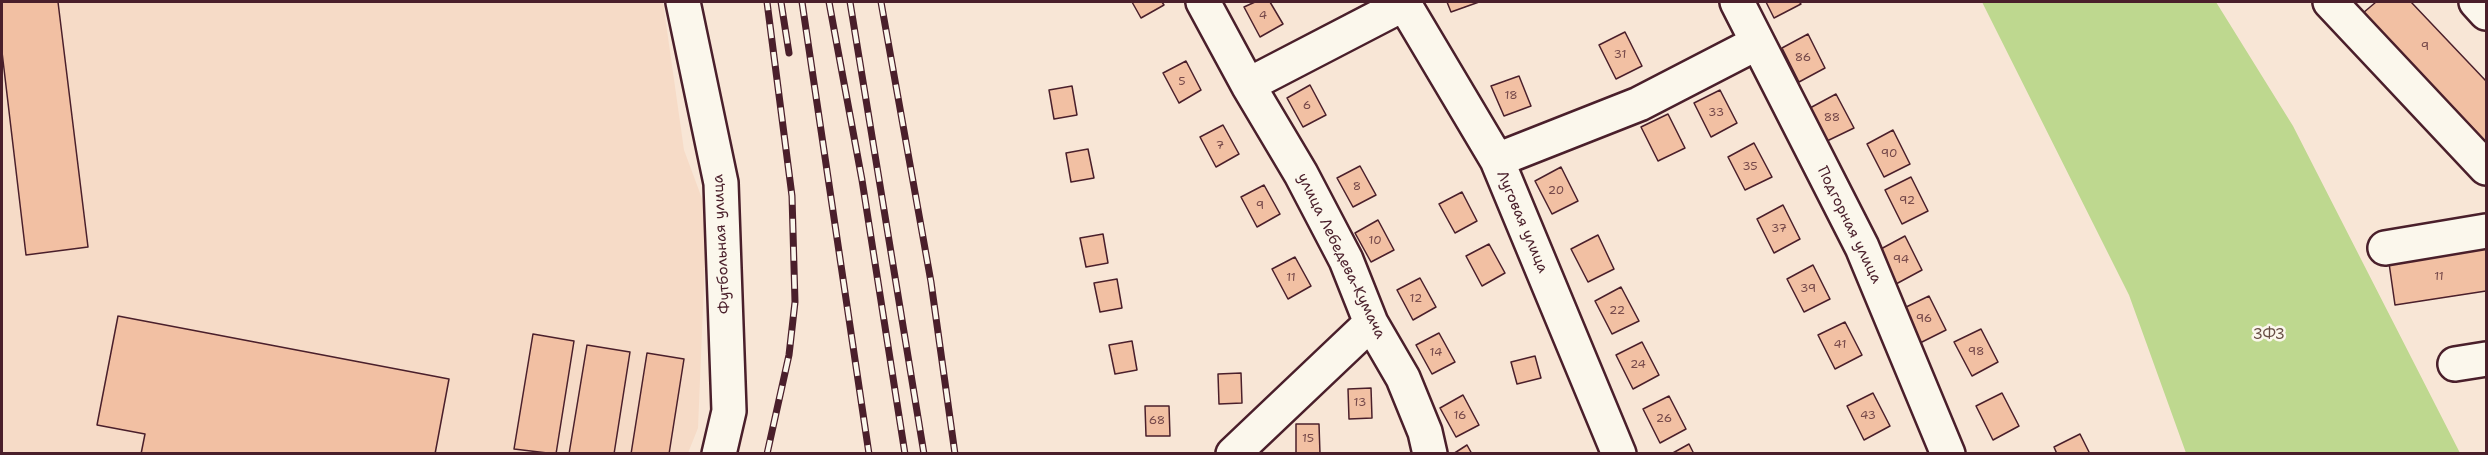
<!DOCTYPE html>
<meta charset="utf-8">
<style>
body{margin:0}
#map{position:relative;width:2488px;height:455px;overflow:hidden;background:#f8e6d6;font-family:"Shantell Sans",sans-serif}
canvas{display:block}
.frame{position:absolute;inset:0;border:3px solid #4a1f2b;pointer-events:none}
</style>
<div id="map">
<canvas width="2488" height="455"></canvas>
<div class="frame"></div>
</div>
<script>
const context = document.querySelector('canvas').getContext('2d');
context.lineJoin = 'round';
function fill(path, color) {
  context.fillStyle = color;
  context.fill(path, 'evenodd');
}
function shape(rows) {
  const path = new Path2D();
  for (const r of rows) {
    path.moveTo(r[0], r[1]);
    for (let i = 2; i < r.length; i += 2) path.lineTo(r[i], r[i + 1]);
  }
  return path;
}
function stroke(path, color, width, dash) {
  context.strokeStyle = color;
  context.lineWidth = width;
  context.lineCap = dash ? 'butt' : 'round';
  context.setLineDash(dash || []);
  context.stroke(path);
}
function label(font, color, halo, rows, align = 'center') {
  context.font = font + ' "Shantell Sans",sans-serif';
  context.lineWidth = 5;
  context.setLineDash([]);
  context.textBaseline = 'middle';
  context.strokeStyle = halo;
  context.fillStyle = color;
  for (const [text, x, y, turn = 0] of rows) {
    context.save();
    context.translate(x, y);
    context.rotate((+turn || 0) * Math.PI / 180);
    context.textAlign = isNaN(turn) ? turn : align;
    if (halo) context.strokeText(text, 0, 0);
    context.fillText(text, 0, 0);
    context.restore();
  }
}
fill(shape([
 [2,2,663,2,684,150,707,212,698,428,688,453,2,453]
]), '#f6dbc7');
fill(shape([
 [1982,2,2216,2,2293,126,2460,453,2186,453,2129,295]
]), '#bed88f');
const building = shape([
 [2,2,58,2,88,247,26,255,2,52,2,2],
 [1132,2,1162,2,1164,5,1141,18,1132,2],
 [1255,2,1270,2,1283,24,1260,37,1244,7,1255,2],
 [1447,2,1479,2,1451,12,1447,2],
 [1766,2,1799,2,1801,4,1774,18,1766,2],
 [2376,2,2411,2,2486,81,2486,142,2363,13,2376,2],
 [1625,32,1642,66,1616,79,1599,45,1625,32],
 [1808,34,1825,68,1799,82,1782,48,1808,34],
 [1186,61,1201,90,1179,103,1163,73,1186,61],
 [1519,76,1531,106,1504,116,1491,86,1519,76],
 [1310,85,1326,115,1303,127,1287,98,1310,85],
 [1072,86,1077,115,1054,119,1049,90,1072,86],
 [1720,90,1737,123,1711,137,1694,103,1720,90],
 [1836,94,1854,128,1827,141,1810,108,1836,94],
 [1668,114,1685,148,1658,161,1641,127,1668,114],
 [1223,125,1239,154,1216,167,1200,137,1223,125],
 [1893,130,1910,164,1884,177,1867,144,1893,130],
 [1754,143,1772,177,1745,190,1728,157,1754,143],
 [1088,149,1094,178,1071,182,1066,153,1088,149],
 [1360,166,1376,195,1353,207,1337,178,1360,166],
 [1561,167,1578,201,1552,214,1535,181,1561,167],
 [1911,177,1928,211,1902,224,1885,190,1911,177],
 [1264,185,1280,214,1257,227,1241,197,1264,185],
 [1462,192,1477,221,1455,233,1439,204,1462,192],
 [1783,205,1800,239,1774,253,1757,219,1783,205],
 [1378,220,1394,250,1371,262,1355,233,1378,220],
 [1103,234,1108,263,1086,267,1080,238,1103,234],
 [1598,235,1614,269,1588,282,1571,249,1598,235],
 [1905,236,1922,270,1896,284,1879,250,1905,236],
 [1489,244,1505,273,1482,286,1466,256,1489,244],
 [2486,248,2486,291,2395,305,2389,263,2486,248],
 [1295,257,1311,286,1288,299,1272,269,1295,257],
 [1813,265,1830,299,1804,312,1787,279,1813,265],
 [1420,278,1436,307,1413,320,1397,290,1420,278],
 [1117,279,1122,308,1100,312,1094,283,1117,279],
 [1621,287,1639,321,1612,334,1595,301,1621,287],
 [1929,296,1946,330,1920,343,1902,309,1929,296],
 [118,316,449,379,435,454,141,454,145,434,97,425,118,316],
 [1845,322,1862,355,1835,369,1818,335,1845,322],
 [1981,329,1998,362,1972,376,1954,342,1981,329],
 [1439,333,1455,362,1432,374,1416,345,1439,333],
 [533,334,574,341,556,454,514,449,533,334],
 [1132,341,1137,370,1115,374,1109,345,1132,341],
 [1642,342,1659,375,1633,389,1616,355,1642,342],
 [587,345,630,352,614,454,569,454,587,345],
 [647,353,684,359,669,454,631,454,647,353],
 [1535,356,1541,378,1517,384,1511,362,1535,356],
 [1241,373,1242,403,1219,404,1218,374,1241,373],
 [1371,388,1372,418,1349,419,1348,389,1371,388],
 [1873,393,1890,426,1864,440,1847,406,1873,393],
 [2002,393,2019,426,1993,440,1976,406,2002,393],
 [1463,395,1479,425,1456,437,1440,408,1463,395],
 [1669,396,1686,429,1660,443,1643,409,1669,396],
 [1145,406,1169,406,1170,436,1146,436,1145,406],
 [1296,424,1319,424,1320,454,1296,454,1296,424],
 [2080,434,2090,454,2057,454,2054,447,2080,434],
 [1689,444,1694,454,1671,454,1689,444],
 [1467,445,1472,454,1453,454,1467,445]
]);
fill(building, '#f2c0a3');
stroke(building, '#4a1f2b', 1.5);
const minor = shape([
 [683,2,721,183,729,411,719,454],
 [1203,2,1248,85,1301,174,1346,260,1371,323,1403,378,1425,432,1430,454],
 [1403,2,1497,160,1619,454],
 [1737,2,1862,247,1948,454],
 [2330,2,2486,168],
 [2476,2,2486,13],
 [1248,85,1404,4],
 [1497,160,1639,104,1757,43],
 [2385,248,2486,231],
 [2455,364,2486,359],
 [1233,454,1371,323]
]);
stroke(minor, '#4a1f2b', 38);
stroke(minor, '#fbf7ec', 33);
const rail = shape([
 [781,2,789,53],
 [802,2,869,454],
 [829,2,862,180,905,454],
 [850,2,924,454],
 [881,2,931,282,955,454],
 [767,454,789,355,795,302,792,196,767,2]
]);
stroke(rail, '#4a1f2b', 7);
stroke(rail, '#fbf7ec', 4.5, [14]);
label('12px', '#744749', null, [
 ["4",1263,16],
 ["9",2425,47],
 ["31",1620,55],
 ["86",1803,58],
 ["5",1182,82],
 ["18",1511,96],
 ["6",1307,106],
 ["33",1716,113],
 ["88",1832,118],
 ["7",1220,146],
 ["90",1889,154],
 ["35",1750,167],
 ["8",1357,187],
 ["20",1556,191],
 ["92",1907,201],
 ["9",1260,206],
 ["37",1779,229],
 ["10",1375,241],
 ["94",1901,260],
 ["11",2439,277],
 ["11",1291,278],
 ["39",1808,289],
 ["12",1416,299],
 ["22",1617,311],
 ["96",1924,319],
 ["41",1840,345],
 ["98",1976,352],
 ["14",1436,353],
 ["24",1638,365],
 ["13",1360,403],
 ["16",1460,416],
 ["43",1868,416],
 ["26",1664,419],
 ["68",1157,421],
 ["15",1308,439]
]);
label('15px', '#4a1f2b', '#fbf7ec', [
 ["Луговая улица",1522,222,67],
 ["Подгорная улица",1849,225,64],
 ["Футбольная улица",722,244,-93],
 ["улица Лебедева-Кумача",1341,256,64]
]);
label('15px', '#674d44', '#fbf7ec', [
 ["ЗФЗ",2269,335]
]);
</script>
